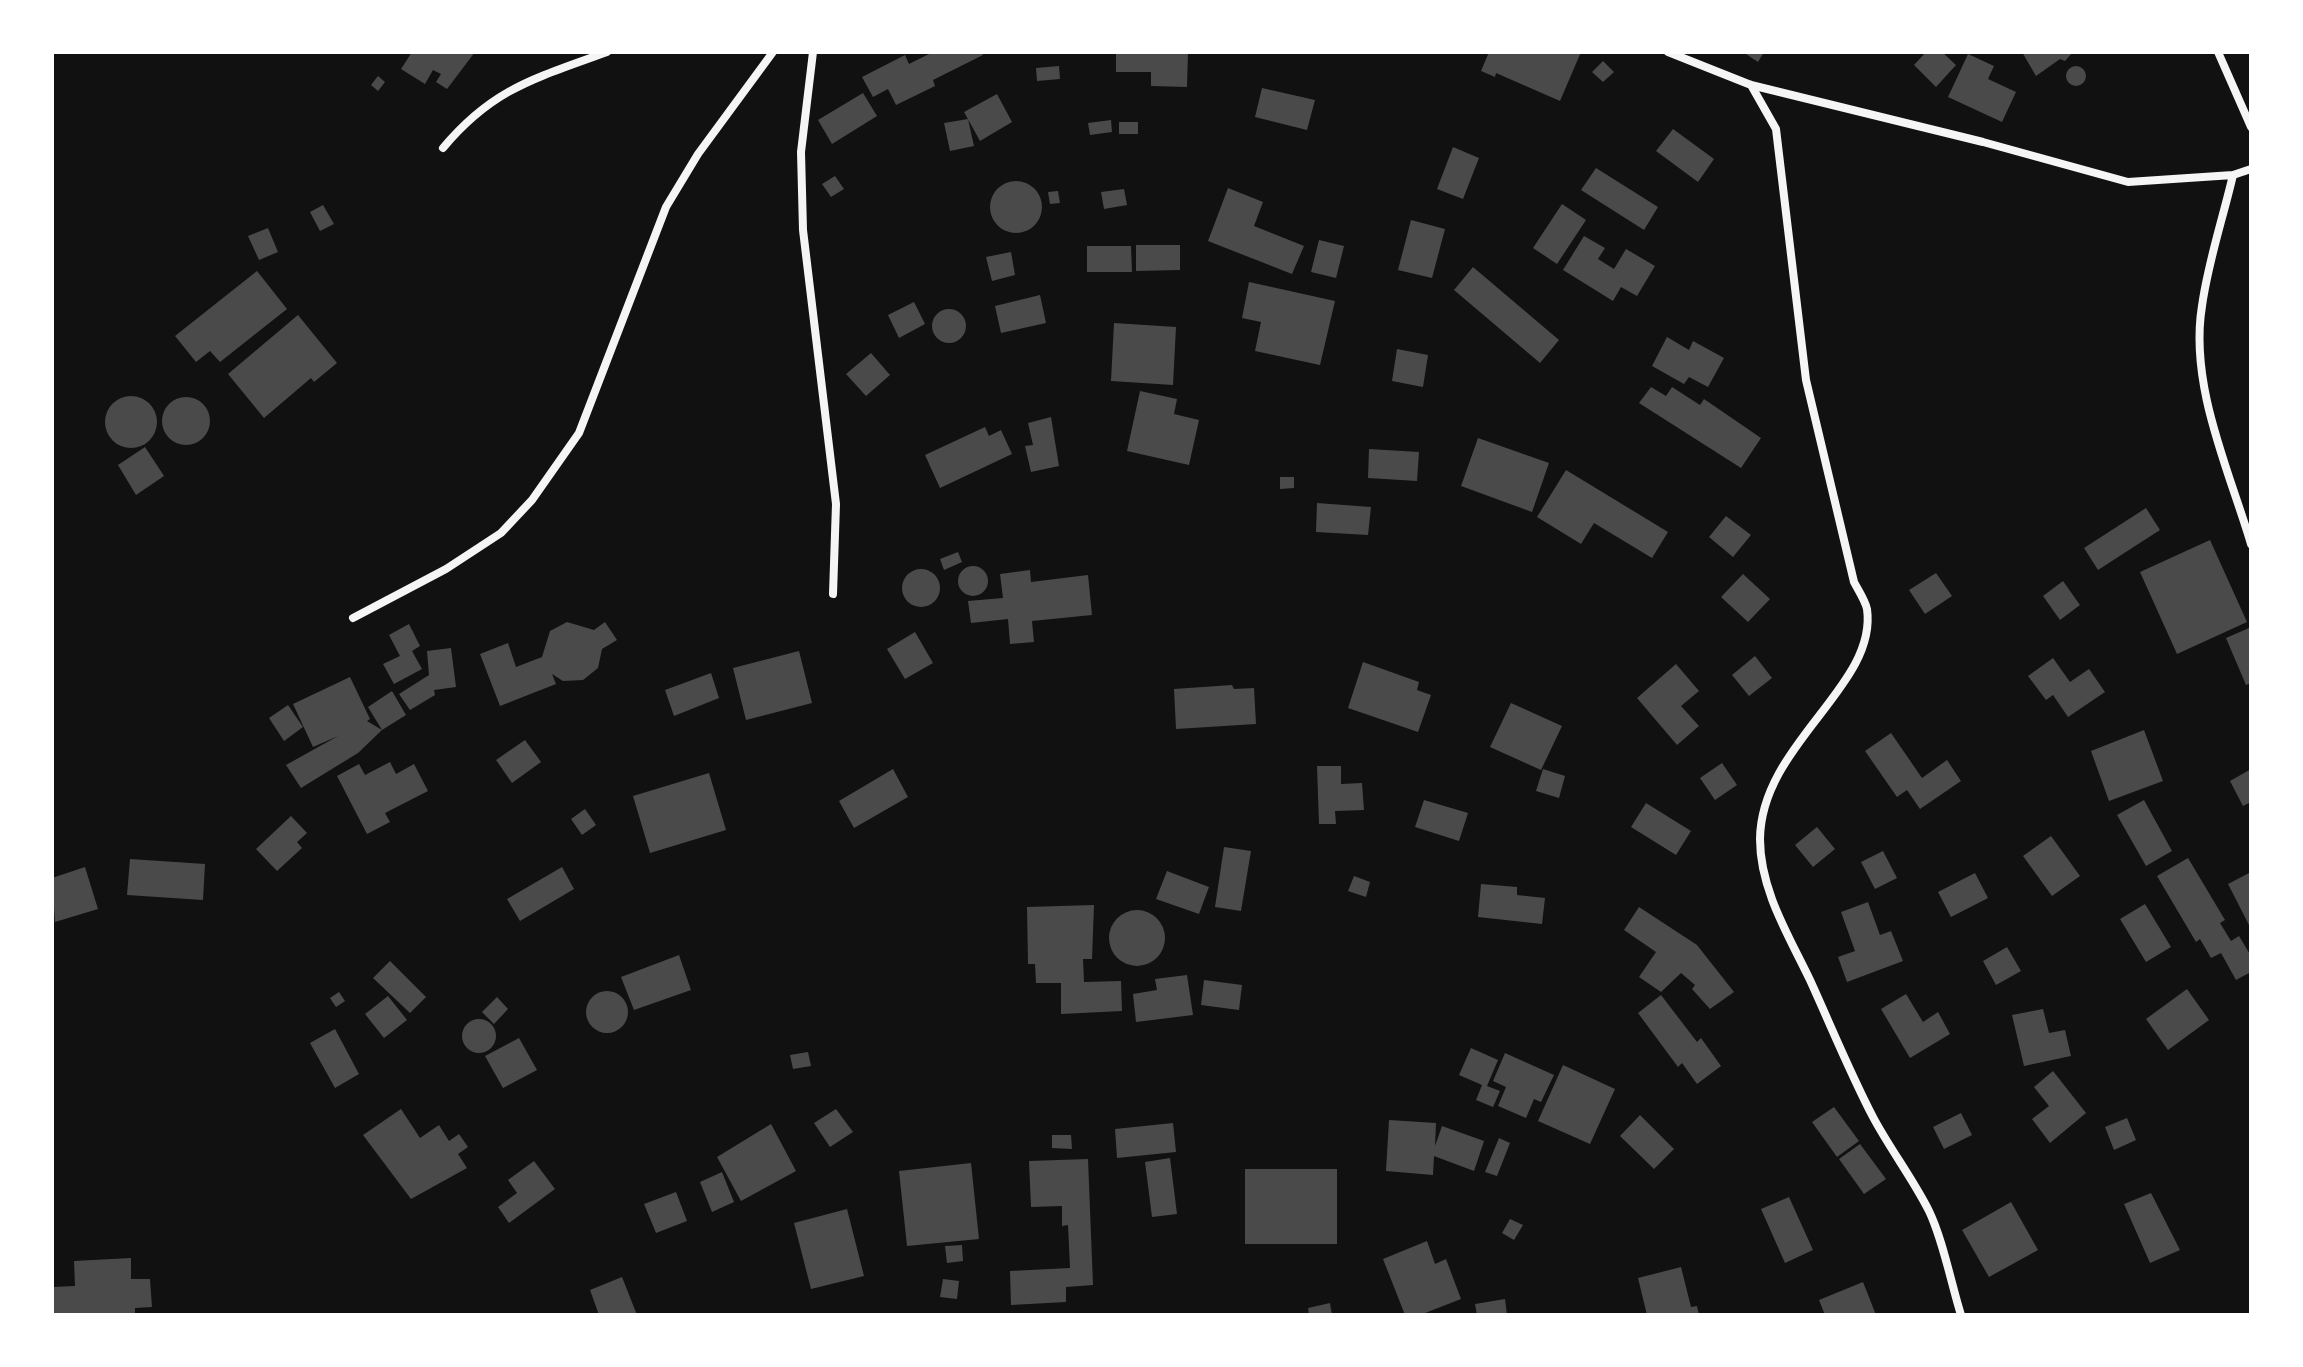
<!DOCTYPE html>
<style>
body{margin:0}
#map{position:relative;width:2303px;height:1367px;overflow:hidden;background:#111;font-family:"Public Sans",sans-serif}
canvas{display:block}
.frame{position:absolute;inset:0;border:54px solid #fff;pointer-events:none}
</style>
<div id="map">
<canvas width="2303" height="1367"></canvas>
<div class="frame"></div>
</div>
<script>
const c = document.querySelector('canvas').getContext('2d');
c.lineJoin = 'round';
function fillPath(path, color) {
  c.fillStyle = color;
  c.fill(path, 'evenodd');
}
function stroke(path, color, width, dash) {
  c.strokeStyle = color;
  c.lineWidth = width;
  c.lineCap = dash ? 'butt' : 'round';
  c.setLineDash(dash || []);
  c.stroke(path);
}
const building = new Path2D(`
 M 412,52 L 475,52 L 447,89 L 436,82 L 441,74 L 433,70 L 425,84 L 401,69 Z
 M 933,52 L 981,52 L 983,55 L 933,80 L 935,86 L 896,105 L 888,89 L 873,97 L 862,77 L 905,55 L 909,64 Z
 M 1116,52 L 1188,52 L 1187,87 L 1151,86 L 1151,72 L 1116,72 Z
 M 1489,52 L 1517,54 L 1581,52 L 1560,101 L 1496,73 L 1495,77 L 1481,71 Z
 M 1743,52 L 1764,52 L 1758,62 Z
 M 1926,52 L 1942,52 L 1956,65 L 1936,87 L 1914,65 Z
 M 2022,52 L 2073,52 L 2065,61 L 2060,59 L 2036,76 Z
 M 1968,54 L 1994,66 L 1988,79 L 2016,92 L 2002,122 L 1948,97 Z
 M 1603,61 L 1614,72 L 1603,82 L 1592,72 Z
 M 1059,66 L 1060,79 L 1037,81 L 1036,68 Z
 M2066 76a10 10 0 1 1 20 0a10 10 0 1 1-20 0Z
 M 378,76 L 385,82 L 378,91 L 371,85 Z
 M 1262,88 L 1315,100 L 1307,130 L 1255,117 Z
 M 863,93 L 877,116 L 832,144 L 818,120 Z
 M 997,94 L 1012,122 L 980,141 L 964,112 Z
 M 968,119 L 974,146 L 950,151 L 944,123 Z
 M 1111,120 L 1112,132 L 1090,135 L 1088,123 Z
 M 1119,122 L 1138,122 L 1138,134 L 1119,134 Z
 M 1673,129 L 1714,159 L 1698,182 L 1656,151 Z
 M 1453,147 L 1479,158 L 1463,199 L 1437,189 Z
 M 1596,168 L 1658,207 L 1644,230 L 1581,190 Z
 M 835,176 L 844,189 L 831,197 L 822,184 Z
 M990 207a26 26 0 1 1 52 0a26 26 0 1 1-52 0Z
 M 1228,188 L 1263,202 L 1254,226 L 1304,246 L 1292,274 L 1208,241 Z
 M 1124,189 L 1127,205 L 1104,209 L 1101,192 Z
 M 1058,191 L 1060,203 L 1050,204 L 1048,192 Z
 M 1562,204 L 1586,220 L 1557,264 L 1533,248 Z
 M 323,205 L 334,224 L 320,231 L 310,212 Z
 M 1411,220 L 1445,229 L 1432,278 L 1398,270 Z
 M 268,228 L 278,252 L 259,260 L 248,236 Z
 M 1584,236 L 1605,248 L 1598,259 L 1614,269 L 1626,249 L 1655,266 L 1637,296 L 1621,287 L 1613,301 L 1563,270 Z
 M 1319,240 L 1344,246 L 1336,278 L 1311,272 Z
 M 1136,245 L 1180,245 L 1180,270 L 1136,271 Z
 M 1087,246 L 1131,246 L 1132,272 L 1087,272 Z
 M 1011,252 L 1015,275 L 992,281 L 986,257 Z
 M 1473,267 L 1559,340 L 1540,363 L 1454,290 Z
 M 257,271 L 287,309 L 220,362 L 210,351 L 196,362 L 175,336 Z
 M 1249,282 L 1335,301 L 1320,365 L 1255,351 L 1261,322 L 1242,318 Z
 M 1040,295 L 1046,323 L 1001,333 L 995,306 Z
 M 914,302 L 925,324 L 899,338 L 888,315 Z
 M932 326a17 17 0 1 1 34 0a17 17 0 1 1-34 0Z
 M 298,315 L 337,363 L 314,382 L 311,378 L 264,418 L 228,374 Z
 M 1114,323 L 1176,327 L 1173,385 L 1111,381 Z
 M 1667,337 L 1689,350 L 1693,341 L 1724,358 L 1708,387 L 1689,377 L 1684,384 L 1652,366 Z
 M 1397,349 L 1428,355 L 1423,387 L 1392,381 Z
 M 871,353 L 890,375 L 866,396 L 846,374 Z
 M 1651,387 L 1666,396 L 1672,387 L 1700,405 L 1704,399 L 1761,438 L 1741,468 L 1639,403 Z
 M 1140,391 L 1177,399 L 1174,414 L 1199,420 L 1189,465 L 1127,451 Z
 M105 422a26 26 0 1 1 52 0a26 26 0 1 1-52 0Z
 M162 421a24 24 0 1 1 48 0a24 24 0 1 1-48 0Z
 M 1051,417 L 1059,466 L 1031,472 L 1025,446 L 1033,445 L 1028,423 Z
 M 985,427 L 989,436 L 1001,430 L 1012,454 L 940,488 L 925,455 Z
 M 1478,438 L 1549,463 L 1532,512 L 1461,486 Z
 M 145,447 L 164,476 L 136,495 L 118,465 Z
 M 1369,449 L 1419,452 L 1417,481 L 1368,478 Z
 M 1566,470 L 1668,532 L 1652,558 L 1594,523 L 1581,544 L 1537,517 Z
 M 1280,477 L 1294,477 L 1294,488 L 1280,489 Z
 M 1317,503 L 1371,507 L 1368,535 L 1316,532 Z
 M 2146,508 L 2160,530 L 2098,570 L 2084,548 Z
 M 1726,516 L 1751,535 L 1733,557 L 1709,537 Z
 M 2210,540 L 2247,622 L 2177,654 L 2140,572 Z
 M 958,552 L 962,562 L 944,570 L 940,559 Z
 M958 581a15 15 0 1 1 30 0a15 15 0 1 1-30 0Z
 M902 588a19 19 0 1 1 38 0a19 19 0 1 1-38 0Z
 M 1030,570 L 1031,582 L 1088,575 L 1092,615 L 1032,621 L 1034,642 L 1010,644 L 1008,619 L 971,623 L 968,601 L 1003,598 L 1000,574 Z
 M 1936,573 L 1952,596 L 1925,614 L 1909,590 Z
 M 1743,574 L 1770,599 L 1748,622 L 1721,597 Z
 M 2063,581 L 2080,605 L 2060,620 L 2043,596 Z
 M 567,622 L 594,630 L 605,622 L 617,640 L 602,649 L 598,668 L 583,680 L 563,681 L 552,674 L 556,684 L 500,706 L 480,654 L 508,643 L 516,667 L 542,657 L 550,631 Z
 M 409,624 L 420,646 L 412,651 L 422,669 L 394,684 L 383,664 L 400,656 L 389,635 Z
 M 2249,628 L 2251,683 L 2246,685 L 2226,638 Z
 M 915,632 L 933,663 L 905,679 L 887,649 Z
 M 451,648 L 456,687 L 434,690 L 435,695 L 410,710 L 399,694 L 429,675 L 427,651 Z
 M 799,651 L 812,703 L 746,720 L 733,668 Z
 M 1755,656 L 1772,678 L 1749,696 L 1732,675 Z
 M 2053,658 L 2070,682 L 2089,669 L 2105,692 L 2068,717 L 2053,695 L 2046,700 L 2028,676 Z
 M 1363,662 L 1419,682 L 1417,690 L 1431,695 L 1418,732 L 1348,708 Z
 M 1676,664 L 1699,691 L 1681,706 L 1699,726 L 1677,745 L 1637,698 Z
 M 711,673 L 719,698 L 674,716 L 665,690 Z
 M 350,677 L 370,719 L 367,721 L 382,730 L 358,753 L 301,788 L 286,765 L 338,736 L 313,747 L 293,704 Z
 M 1232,685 L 1234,689 L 1254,688 L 1256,724 L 1176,729 L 1174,689 Z
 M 392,691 L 406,715 L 382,730 L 368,707 Z
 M 1511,703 L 1562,726 L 1541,770 L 1490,747 Z
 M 288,705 L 303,727 L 284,741 L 269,718 Z
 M 2144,730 L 2163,781 L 2109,801 L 2091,751 Z
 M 1891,733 L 1922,778 L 1947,760 L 1961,781 L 1920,809 L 1907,790 L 1897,797 L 1865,751 Z
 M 525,740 L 541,762 L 512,783 L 496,760 Z
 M 390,762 L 396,774 L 414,764 L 428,791 L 385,813 L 390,822 L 367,834 L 337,776 L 359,764 L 365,775 Z
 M 1722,763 L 1737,785 L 1715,800 L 1700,778 Z
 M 1317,766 L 1341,766 L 1341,784 L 1362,783 L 1364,810 L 1335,811 L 1336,824 L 1319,824 Z
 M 893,769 L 908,797 L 854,828 L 839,801 Z
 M 1543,769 L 1565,776 L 1559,798 L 1536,791 Z
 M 2251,769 L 2251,802 L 2243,806 L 2230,781 Z
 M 709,773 L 726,830 L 650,853 L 633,796 Z
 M 1424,800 L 1468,813 L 1459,841 L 1415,827 Z
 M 2144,800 L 2172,851 L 2146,866 L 2117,815 Z
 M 1646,803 L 1691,831 L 1676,855 L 1631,827 Z
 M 585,809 L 596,825 L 582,835 L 571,819 Z
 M 291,816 L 307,833 L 297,842 L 302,848 L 277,871 L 256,849 Z
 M 1817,827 L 1835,849 L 1813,867 L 1795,845 Z
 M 2051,836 L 2080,876 L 2052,896 L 2023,856 Z
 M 1224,847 L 1251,851 L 1241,911 L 1215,907 Z
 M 1883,851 L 1897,878 L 1875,889 L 1861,862 Z
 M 2188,858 L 2225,920 L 2220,923 L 2231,941 L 2239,936 L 2251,956 L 2251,972 L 2236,980 L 2221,953 L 2211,958 L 2200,939 L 2196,942 L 2157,876 Z
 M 130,859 L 205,864 L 203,900 L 127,895 Z
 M 85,867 L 98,909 L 55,922 L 52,878 Z
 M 562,867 L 574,889 L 520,921 L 507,899 Z
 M 1167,871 L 1209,887 L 1199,914 L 1156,899 Z
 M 2251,872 L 2251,924 L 2249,925 L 2228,884 Z
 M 1975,873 L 1988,898 L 1951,917 L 1938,892 Z
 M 1354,876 L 1370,882 L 1366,897 L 1348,891 Z
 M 1481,884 L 1517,887 L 1517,895 L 1545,898 L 1542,924 L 1478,917 Z
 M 1868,902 L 1880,935 L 1891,931 L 1903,961 L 1847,982 L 1838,957 L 1855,951 L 1841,912 Z
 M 2145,904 L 2171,947 L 2146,962 L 2120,919 Z
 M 1094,905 L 1092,959 L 1083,959 L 1084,982 L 1121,981 L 1122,1011 L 1061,1014 L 1061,983 L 1036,983 L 1035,964 L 1028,964 L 1027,907 Z
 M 1639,907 L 1697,945 L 1734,992 L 1710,1009 L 1692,989 L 1695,985 L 1681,973 L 1661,992 L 1639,977 L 1656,952 L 1624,930 Z
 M1109 938a28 28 0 1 1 56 0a28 28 0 1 1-56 0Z
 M 2007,947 L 2021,971 L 1996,985 L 1983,961 Z
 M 679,955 L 691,990 L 634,1010 L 621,977 Z
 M 390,961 L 426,997 L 410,1013 L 373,978 Z
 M 1187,975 L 1193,1015 L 1136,1022 L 1133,994 L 1157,990 L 1155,979 Z
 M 1204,980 L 1242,985 L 1239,1010 L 1201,1005 Z
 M 2187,989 L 2209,1020 L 2168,1050 L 2146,1019 Z
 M586 1012a21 21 0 1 1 42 0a21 21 0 1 1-42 0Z
 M 339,992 L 345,1001 L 336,1007 L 330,998 Z
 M 1906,994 L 1923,1022 L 1938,1012 L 1950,1034 L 1910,1058 L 1881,1009 Z
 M 1661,995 L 1697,1042 L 1701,1038 L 1721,1066 L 1697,1084 L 1682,1063 L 1678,1067 L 1638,1013 Z
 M 388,996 L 407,1020 L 384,1038 L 365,1014 Z
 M 497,997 L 508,1009 L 494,1024 L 482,1012 Z
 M 2043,1009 L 2049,1033 L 2065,1030 L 2071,1056 L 2024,1066 L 2012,1015 Z
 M462 1036a17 17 0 1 1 34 0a17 17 0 1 1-34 0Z
 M 335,1029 L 359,1074 L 335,1088 L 310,1043 Z
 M 519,1038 L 537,1070 L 503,1088 L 485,1056 Z
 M 1471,1048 L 1498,1060 L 1487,1086 L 1500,1091 L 1493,1107 L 1476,1100 L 1482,1085 L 1459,1075 Z
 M 808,1052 L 811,1066 L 793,1069 L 790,1055 Z
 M 1505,1053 L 1554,1075 L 1541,1102 L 1534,1099 L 1526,1118 L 1498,1106 L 1506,1087 L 1493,1081 Z
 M 1563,1065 L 1615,1089 L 1590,1144 L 1538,1121 Z
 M 2053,1071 L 2086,1113 L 2050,1143 L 2032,1119 L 2049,1106 L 2034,1087 Z
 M 1834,1107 L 1859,1141 L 1837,1157 L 1812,1122 Z
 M 401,1109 L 420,1138 L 439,1125 L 449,1141 L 459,1134 L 468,1147 L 458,1154 L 467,1168 L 411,1199 L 363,1135 Z
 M 836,1109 L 853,1132 L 830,1147 L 814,1123 Z
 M 1961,1113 L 1972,1135 L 1944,1149 L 1933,1127 Z
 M 1640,1115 L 1674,1149 L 1654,1169 L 1620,1136 Z
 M 2127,1118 L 2136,1140 L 2114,1150 L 2105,1127 Z
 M 1389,1120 L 1436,1123 L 1435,1146 L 1442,1126 L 1484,1141 L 1474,1171 L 1434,1156 L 1433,1175 L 1386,1171 Z
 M 1173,1123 L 1176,1152 L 1117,1158 L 1115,1129 Z
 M 771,1124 L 796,1171 L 741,1201 L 717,1157 Z
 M 1052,1135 L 1071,1135 L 1072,1149 L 1052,1148 Z
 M 1499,1138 L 1510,1143 L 1497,1176 L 1485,1172 Z
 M 1860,1144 L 1886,1179 L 1864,1194 L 1839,1159 Z
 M 1170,1158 L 1177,1214 L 1152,1217 L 1145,1162 Z
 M 1088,1159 L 1093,1285 L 1066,1287 L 1066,1302 L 1011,1305 L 1010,1271 L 1070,1268 L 1068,1225 L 1062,1226 L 1062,1206 L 1031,1207 L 1029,1161 Z
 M 534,1161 L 555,1189 L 509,1223 L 498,1207 L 517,1193 L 508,1180 Z
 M 971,1163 L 979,1239 L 907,1246 L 899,1171 Z
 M 1245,1169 L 1337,1169 L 1337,1244 L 1245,1244 Z
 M 722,1172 L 734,1202 L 712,1212 L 700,1182 Z
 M 676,1192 L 687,1221 L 656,1233 L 644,1204 Z
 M 2151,1193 L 2180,1250 L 2150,1263 L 2124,1204 Z
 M 1789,1197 L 1813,1250 L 1785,1263 L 1761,1209 Z
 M 2011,1202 L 2038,1250 L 1989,1277 L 1962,1230 Z
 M 847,1209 L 864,1276 L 811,1289 L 794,1223 Z
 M 1510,1219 L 1523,1225 L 1514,1240 L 1502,1233 Z
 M 1427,1241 L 1435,1264 L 1446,1259 L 1461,1299 L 1420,1315 L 1405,1315 L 1383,1259 Z
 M 962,1245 L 963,1261 L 947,1263 L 945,1246 Z
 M 131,1258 L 131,1279 L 150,1279 L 152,1307 L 135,1308 L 135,1315 L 52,1315 L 52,1287 L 75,1286 L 74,1261 Z
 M 1681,1267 L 1691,1307 L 1697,1306 L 1699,1315 L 1647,1315 L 1638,1278 Z
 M 622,1277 L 637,1315 L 599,1315 L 590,1290 Z
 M 943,1279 L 959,1281 L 957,1299 L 940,1297 Z
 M 1863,1282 L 1876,1315 L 1825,1315 L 1819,1300 Z
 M 1505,1299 L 1507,1315 L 1477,1315 L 1475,1304 Z
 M 1330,1303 L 1332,1315 L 1309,1315 L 1308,1308 Z`);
const minor = new Path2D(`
 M 813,52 L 801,152 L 803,230 L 836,504 L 833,594
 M 1668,52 L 1751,85 L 1983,142 L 2128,182 L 2233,175 L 2251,169
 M 2218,52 L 2251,127
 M 1751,85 L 1776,129 L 1806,380 L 1854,582 C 1858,590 1865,600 1867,609 C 1878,686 1761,744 1760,839 C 1760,890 1789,936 1810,980 C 1831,1026 1850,1073 1873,1117 C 1890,1149 1913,1179 1929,1211 C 1943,1240 1951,1283 1961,1315
 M 443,148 C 493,88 536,78 607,52
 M 2233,175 C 2223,218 2208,262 2202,306 C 2189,385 2229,470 2251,544
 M 353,618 L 446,569 L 501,533 L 532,500 L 579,433 L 666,207 L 698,154 L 773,52`);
fillPath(building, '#4a4a4a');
stroke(minor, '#f5f5f5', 8);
</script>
